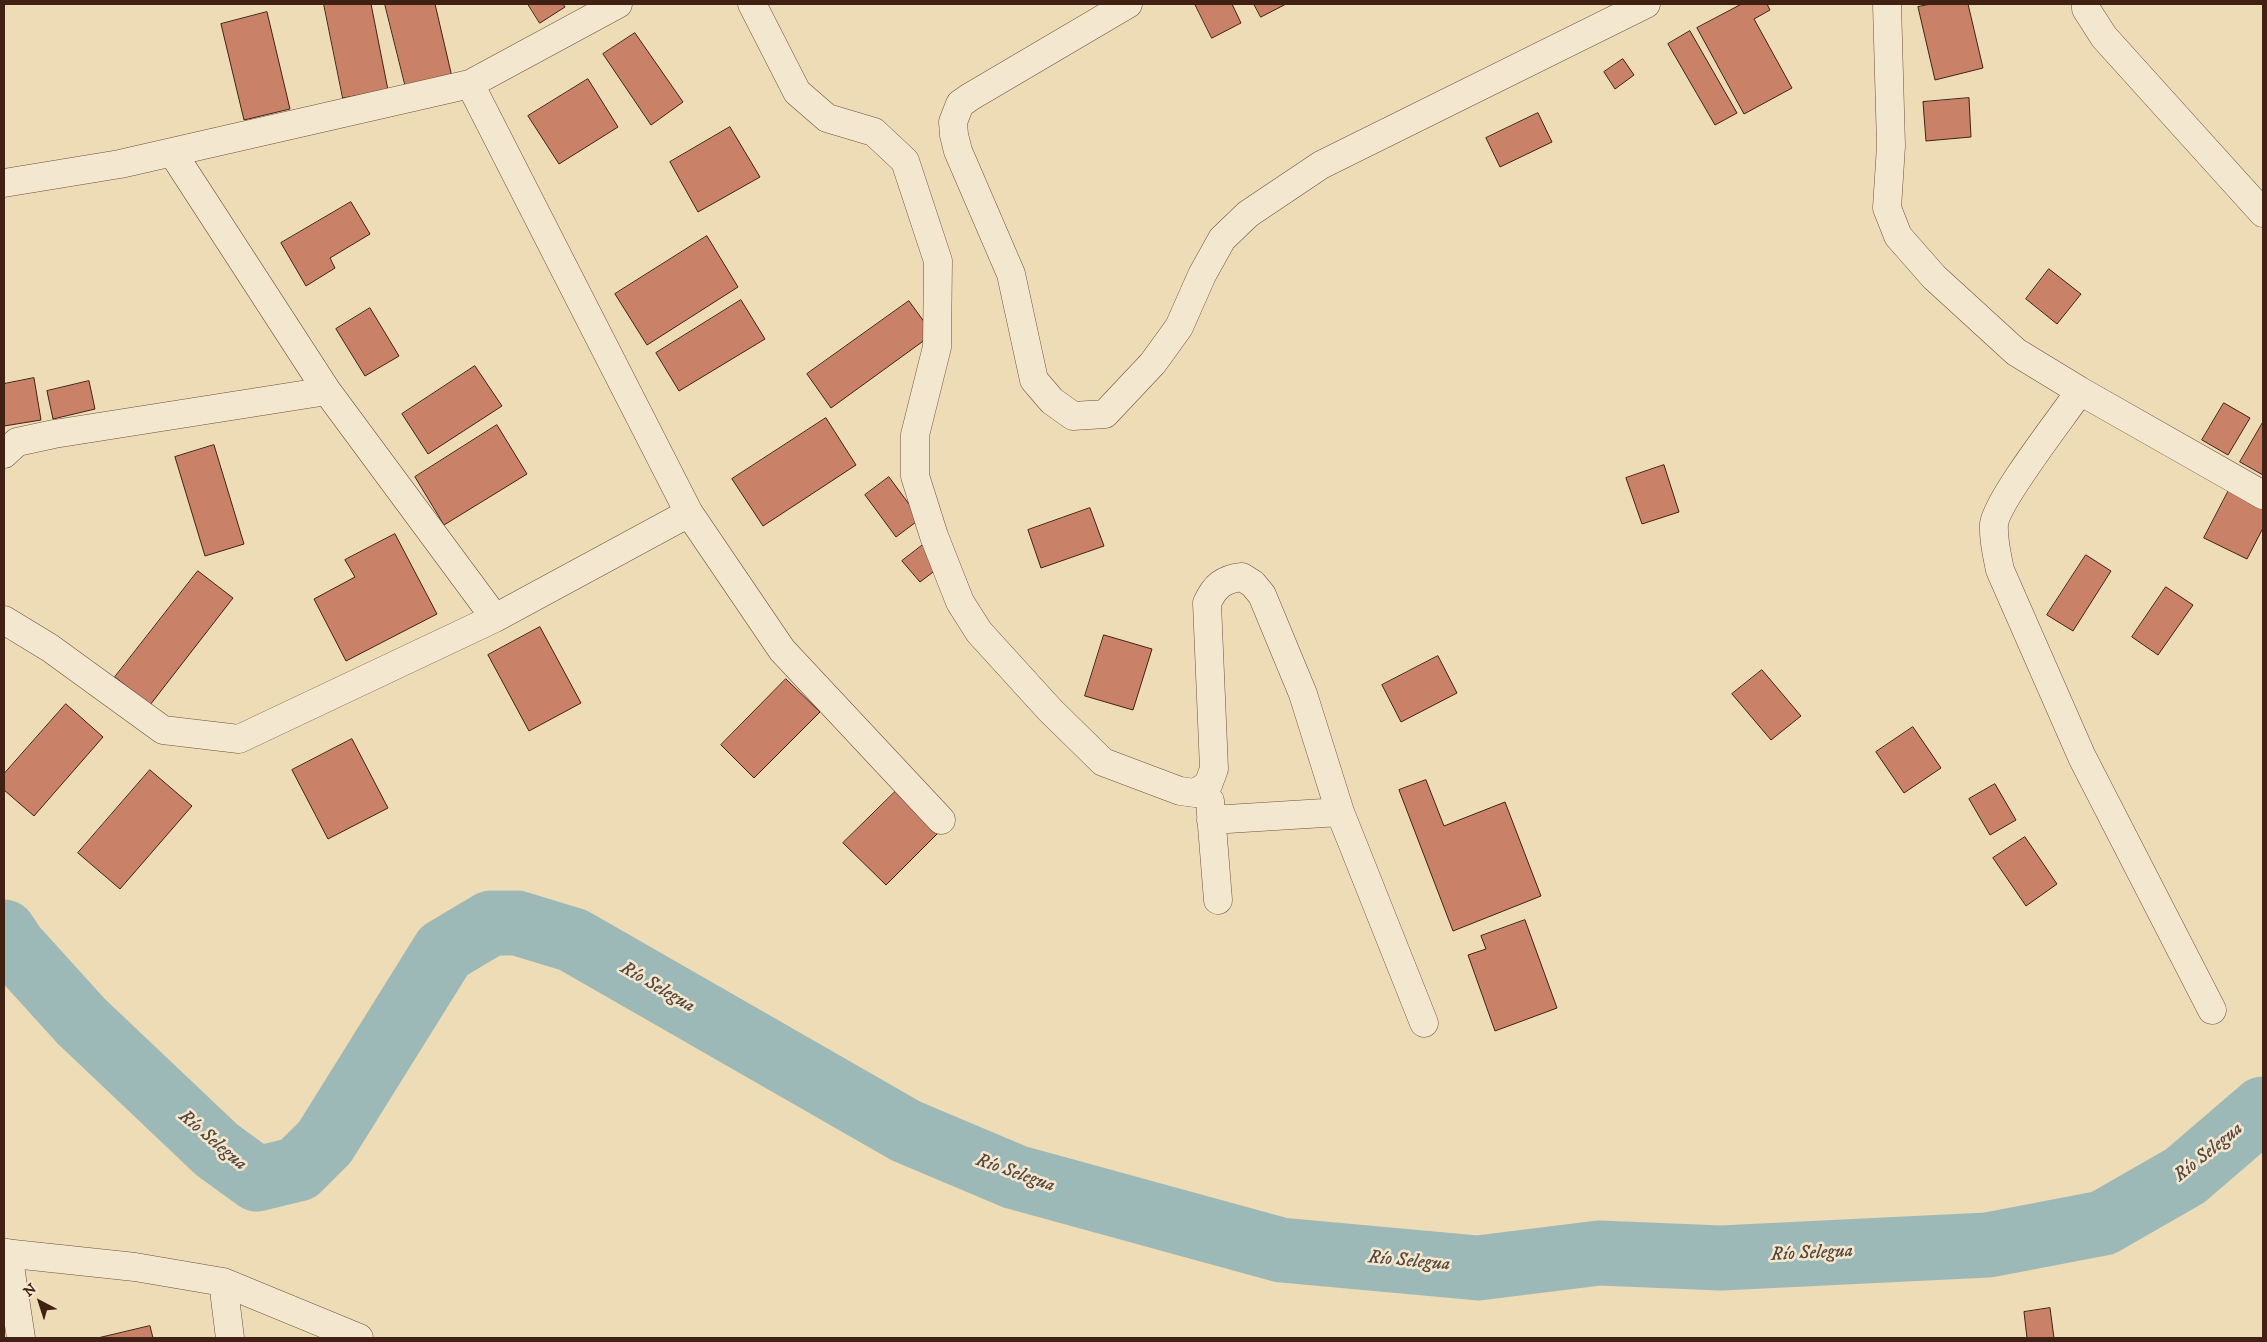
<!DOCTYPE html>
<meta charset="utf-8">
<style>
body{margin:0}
#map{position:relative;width:2267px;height:1342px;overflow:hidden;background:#eddcb5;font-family:"IM FELL DW Pica",serif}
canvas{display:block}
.frame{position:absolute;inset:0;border:5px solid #422115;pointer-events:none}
.north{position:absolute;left:15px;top:1277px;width:50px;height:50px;-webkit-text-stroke:4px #f3e8cf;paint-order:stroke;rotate:320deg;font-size:14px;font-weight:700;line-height:20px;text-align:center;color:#422115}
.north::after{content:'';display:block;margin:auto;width:18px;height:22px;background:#422115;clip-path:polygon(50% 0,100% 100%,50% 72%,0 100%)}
</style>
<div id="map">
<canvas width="2267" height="1342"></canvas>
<div class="frame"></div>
<div class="north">N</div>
</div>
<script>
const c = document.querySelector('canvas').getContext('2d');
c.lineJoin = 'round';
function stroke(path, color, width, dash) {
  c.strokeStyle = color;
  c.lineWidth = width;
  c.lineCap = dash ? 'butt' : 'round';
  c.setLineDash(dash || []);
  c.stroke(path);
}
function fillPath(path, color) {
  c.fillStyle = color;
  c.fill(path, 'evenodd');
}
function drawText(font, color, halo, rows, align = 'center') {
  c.font = font + ' "IM FELL DW Pica",serif';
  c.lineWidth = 5;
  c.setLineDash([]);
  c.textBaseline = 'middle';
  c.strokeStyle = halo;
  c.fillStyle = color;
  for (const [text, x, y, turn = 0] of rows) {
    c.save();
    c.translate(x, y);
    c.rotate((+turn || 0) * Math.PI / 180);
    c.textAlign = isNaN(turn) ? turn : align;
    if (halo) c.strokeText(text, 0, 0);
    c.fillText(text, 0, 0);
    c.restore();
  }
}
const river = new Path2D(`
 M 4,932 L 14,947 L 81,1021 L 217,1150 L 257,1179 L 298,1169 L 325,1142 L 444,951 L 491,923 L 517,923 L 573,940 L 906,1131 L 1015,1177 L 1281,1250 L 1478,1268 L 1599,1253 L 1721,1258 L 1988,1245 L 2103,1223 L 2185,1176 L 2263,1109`);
const building = new Path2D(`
 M 324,4 L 371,4 L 388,90 L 343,98 Z
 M 385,4 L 435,4 L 452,77 L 406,88 Z
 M 528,4 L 563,4 L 565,7 L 540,23 Z
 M 1195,4 L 1232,4 L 1241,23 L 1212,38 Z
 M 1254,4 L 1286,4 L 1261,17 Z
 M 1742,4 L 1767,4 L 1770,10 L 1754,19 L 1792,88 L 1744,114 L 1697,28 Z
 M 1931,4 L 1968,4 L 1983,68 L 1935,80 L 1918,7 Z
 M 267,12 L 290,109 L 244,120 L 221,24 Z
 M 1690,31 L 1737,113 L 1715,125 L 1668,44 Z
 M 635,33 L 683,102 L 651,125 L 603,54 Z
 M 1623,59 L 1634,75 L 1615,89 L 1604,72 Z
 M 588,79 L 618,127 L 559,164 L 528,116 Z
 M 1969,98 L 1971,137 L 1926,141 L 1923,102 Z
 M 1538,113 L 1552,142 L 1500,167 L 1486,138 Z
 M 730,127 L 760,177 L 698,212 L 670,162 Z
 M 351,202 L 370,234 L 330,258 L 335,268 L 306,286 L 281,243 Z
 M 707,236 L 738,287 L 647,345 L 615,294 Z
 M 2049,269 L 2081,294 L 2057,324 L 2026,299 Z
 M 741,300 L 765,339 L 679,391 L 656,353 Z
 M 909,301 L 933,334 L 831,408 L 807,374 Z
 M 370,308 L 399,356 L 365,376 L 336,329 Z
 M 475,366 L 502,406 L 428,454 L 402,414 Z
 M 34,378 L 41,420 L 4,426 L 4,384 Z
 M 89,381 L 95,409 L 53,419 L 47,391 Z
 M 2224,403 L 2250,418 L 2228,455 L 2202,440 Z
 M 826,418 L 856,465 L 763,526 L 732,479 Z
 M 2263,422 L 2263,475 L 2240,462 Z
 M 497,425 L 527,474 L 444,525 L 415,477 Z
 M 214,445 L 244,544 L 205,556 L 175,457 Z
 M 1664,465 L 1679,512 L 1642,524 L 1626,478 Z
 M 889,477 L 920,519 L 896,537 L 865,495 Z
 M 2229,490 L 2263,508 L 2263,528 L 2247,559 L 2204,538 Z
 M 1090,508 L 1104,546 L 1041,568 L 1028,530 Z
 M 395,534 L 437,614 L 346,661 L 314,599 L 355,577 L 345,560 Z
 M 924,544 L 941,566 L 920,582 L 902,561 Z
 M 2086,555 L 2111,571 L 2073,631 L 2047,615 Z
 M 198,571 L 233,598 L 150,705 L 115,677 Z
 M 2166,587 L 2193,605 L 2158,655 L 2132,637 Z
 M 540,627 L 581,703 L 529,731 L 488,655 Z
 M 1104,635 L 1152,649 L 1133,710 L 1085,696 Z
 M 1438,656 L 1457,693 L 1401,722 L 1382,685 Z
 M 1762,670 L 1801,716 L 1771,740 L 1732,694 Z
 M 786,679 L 820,712 L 754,778 L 721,745 Z
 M 66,704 L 103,737 L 34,816 L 4,790 L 4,774 Z
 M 1913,727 L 1941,768 L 1904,793 L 1876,752 Z
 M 352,739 L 388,808 L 328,839 L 292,770 Z
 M 150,770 L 192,806 L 120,889 L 78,853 Z
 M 1426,780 L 1444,826 L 1505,802 L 1541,896 L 1453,931 L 1399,790 Z
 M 1995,784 L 2016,820 L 1990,835 L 1969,799 Z
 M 896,791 L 938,833 L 886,885 L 843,843 Z
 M 2025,837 L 2057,884 L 2026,906 L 1993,858 Z
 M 1525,920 L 1557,1008 L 1495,1031 L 1468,955 L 1486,949 L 1481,936 Z
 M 2050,1308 L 2054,1338 L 2027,1338 L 2024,1312 Z
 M 150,1326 L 153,1338 L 98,1338 Z`);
const minor = new Path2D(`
 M 752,4 L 797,92 L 827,118 L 874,132 L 905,161 L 938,261 L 937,347 L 915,435 L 915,476 L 934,536 L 960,602 L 979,632 L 1050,710 L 1103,762 L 1180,791 L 1195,793 L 1208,785 L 1214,769 L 1207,603 C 1215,586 1223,579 1242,577 L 1253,584 L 1262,595 L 1303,694 L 1340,812 L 1424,1023
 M 1128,4 L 970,97 L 960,104 L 953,122 L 954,135 L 958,151 L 1011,274 L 1034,380 L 1052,401 L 1073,416 L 1105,414 L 1153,363 L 1179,327 L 1202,275 L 1222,239 L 1248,214 L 1321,165 L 1646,4
 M 1887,4 L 1891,146 L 1887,208 L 1898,236 L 1934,277 L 2016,352 L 2080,391 L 2263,495
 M 2086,4 L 2086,9 L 2104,37 L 2263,213
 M 470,84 L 689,513 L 782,650 L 941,820
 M 172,152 L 327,391 L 495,618
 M 4,183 L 120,164 L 470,84 L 618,4
 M 2080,391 C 2063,416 1997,500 1994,524 C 1993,540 1997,555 2000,570 L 2082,757 L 2212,1010
 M 4,454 L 17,442 L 54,434 L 327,391
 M 4,620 L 50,648 L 163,730 L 239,739 L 495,618 L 689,513
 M 1210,801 L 1218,900
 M 1211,820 L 1340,812
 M 4,1253 L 135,1267 L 223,1282 L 359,1338
 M 8,1253 L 21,1338
 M 223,1282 L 230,1338`);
const waterNames = [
 ["Río Selegua",657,988,30],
 ["Río Selegua",212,1141,40],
 ["Río Selegua",2209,1153,-39],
 ["Río Selegua",1015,1174,19],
 ["Río Selegua",1812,1254,-3],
 ["Río Selegua",1409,1262,5]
];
stroke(river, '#9db9b7', 65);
fillPath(building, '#c98168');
stroke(building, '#422115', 1);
stroke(minor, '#6d503d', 29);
stroke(minor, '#f3e8cf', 28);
drawText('italic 19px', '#59473e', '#f3e8cf', waterNames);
</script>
